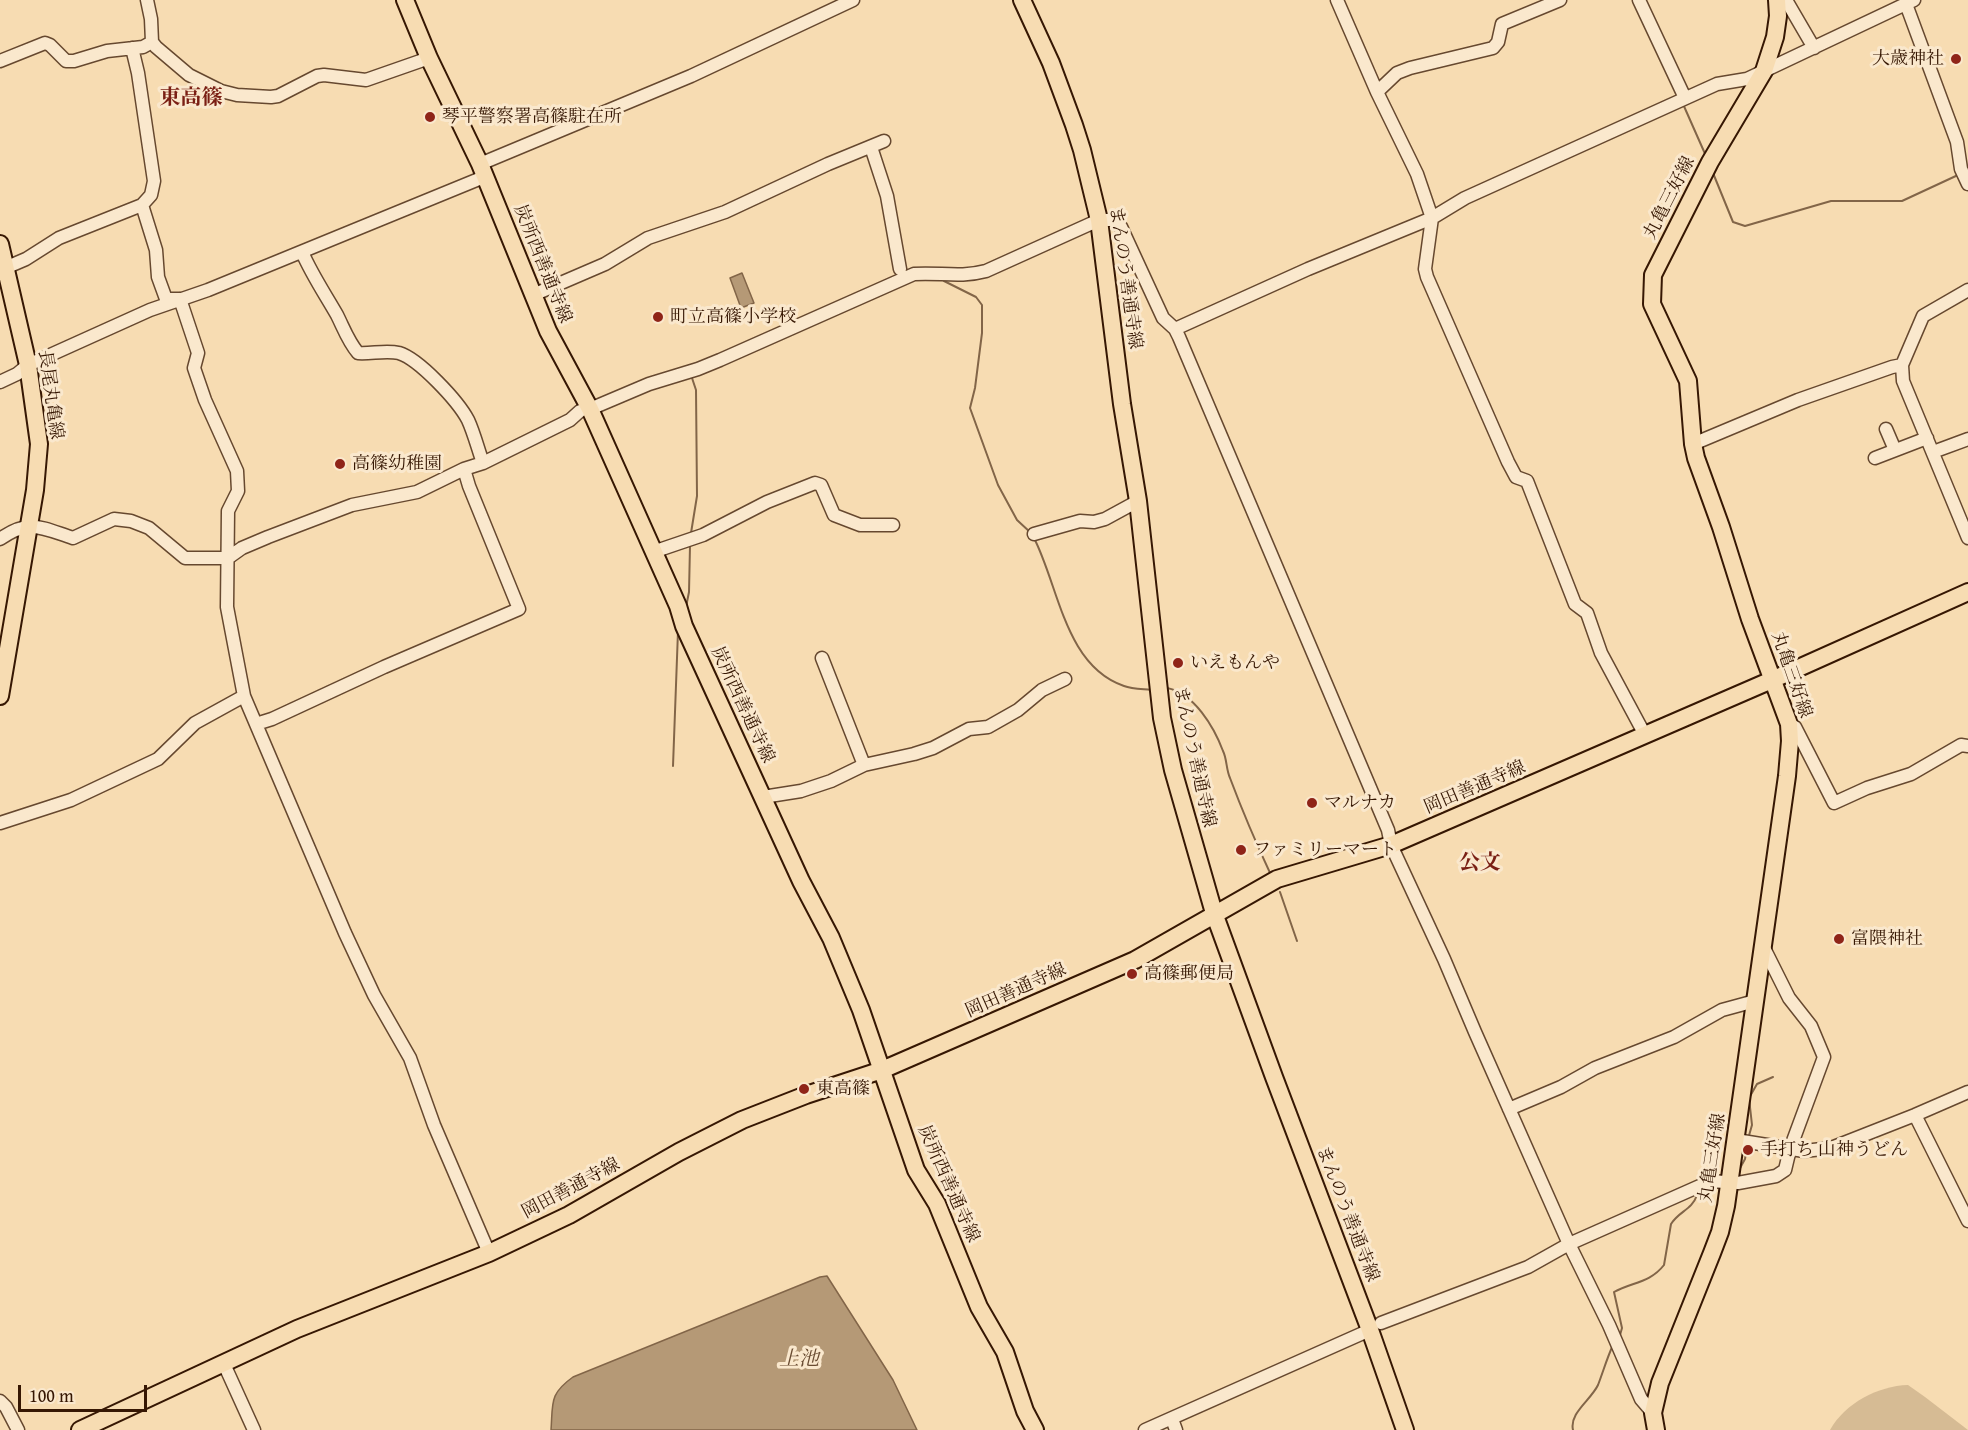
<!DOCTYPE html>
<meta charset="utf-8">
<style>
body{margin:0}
#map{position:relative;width:1968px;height:1430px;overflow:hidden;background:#f7dcb2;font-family:"Gentium Book Plus",serif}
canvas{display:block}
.scale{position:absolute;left:18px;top:1385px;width:129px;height:27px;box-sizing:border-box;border:3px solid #361703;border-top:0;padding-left:8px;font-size:18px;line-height:21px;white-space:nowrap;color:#361703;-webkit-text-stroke:4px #fae8cd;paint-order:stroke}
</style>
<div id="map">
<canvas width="1968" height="1430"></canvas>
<div class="scale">100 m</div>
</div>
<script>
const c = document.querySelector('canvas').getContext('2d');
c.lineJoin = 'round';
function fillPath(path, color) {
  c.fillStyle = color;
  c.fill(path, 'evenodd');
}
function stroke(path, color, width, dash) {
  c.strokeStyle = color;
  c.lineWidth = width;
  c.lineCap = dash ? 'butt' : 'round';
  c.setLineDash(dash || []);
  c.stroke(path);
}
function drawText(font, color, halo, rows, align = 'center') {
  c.font = font + ' "Gentium Book Plus","Noto Serif JP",serif';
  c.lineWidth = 6;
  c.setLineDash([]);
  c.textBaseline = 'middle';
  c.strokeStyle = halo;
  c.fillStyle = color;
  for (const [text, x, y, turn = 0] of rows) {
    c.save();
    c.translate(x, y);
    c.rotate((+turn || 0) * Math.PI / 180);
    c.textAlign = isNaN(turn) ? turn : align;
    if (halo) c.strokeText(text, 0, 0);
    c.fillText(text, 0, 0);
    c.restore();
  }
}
const green = new Path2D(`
 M 1908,1385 L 1925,1397 L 1968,1430 L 1830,1430 C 1845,1403 1878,1386 1908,1385 Z`);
const water = new Path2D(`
 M 742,273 L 754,303 L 741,308 L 730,278 Z
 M 827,1276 L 893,1380 L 917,1430 L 551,1430 C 553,1403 549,1394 573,1377 L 820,1277 Z`);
const stream = new Path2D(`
 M 1683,104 L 1706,156
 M 1713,173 L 1733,222 L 1745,226 L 1831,201 L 1902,201 L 1958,175
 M 944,281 L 976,297 L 982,305 L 982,333 L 975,388 L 970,408 L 998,485 L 1017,520 L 1031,533
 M 691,375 L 696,390 L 697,496 L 691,533
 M 1034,538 C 1059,587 1065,666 1124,686 C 1132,689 1142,689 1151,690
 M 686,607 L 689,592 L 690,546
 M 1167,688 C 1194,693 1214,727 1223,751 C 1227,759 1226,769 1230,778 C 1242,810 1256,843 1271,875
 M 673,766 L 678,631
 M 1280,892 L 1297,941
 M 1748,1139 L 1752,1125 L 1749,1098 L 1757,1084 L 1773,1077
 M 1739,1170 L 1745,1159 L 1747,1147
 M 1620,1335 L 1622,1328 L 1614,1292 C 1632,1282 1650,1283 1664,1265 L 1671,1224 C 1679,1211 1692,1210 1697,1195
 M 1573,1430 C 1569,1413 1591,1400 1598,1385 C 1603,1372 1607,1358 1613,1345`);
const minor = new Path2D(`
 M 147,0 L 151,19 L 152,42 L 156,47 L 189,75 L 221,91 L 237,95 L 271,97 L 278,96 L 317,76 L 324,75 L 366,80 L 429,58
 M 1337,0 L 1377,92 L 1417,174 L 1432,218 L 1425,269 L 1427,277 L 1508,462 L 1516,477 L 1527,481 L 1575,604 L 1587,613 L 1601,653 L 1645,735
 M 1639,0 L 1685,98
 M 1786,0 L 1814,48
 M 1906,4 L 1957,142 L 1961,169 L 1968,184
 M 132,48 L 138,73 L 154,181 L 151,195 L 142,205 L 156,250 L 158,277 L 166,299 L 179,299
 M 0,61 L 45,43 L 50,45 L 66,61 L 74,61 L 107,51 L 143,47 L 152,42
 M 1377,92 L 1397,73 L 1410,68 L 1493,48 L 1498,42 L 1502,24 L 1560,0
 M 871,147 L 887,196 L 900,269
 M 480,164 L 691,76 L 853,0
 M 302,252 C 312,275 325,294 337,315 C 344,329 348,341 358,353 C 371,354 386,350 399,353 C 419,359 458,401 468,420 C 474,433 478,449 483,463
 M 5,268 L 26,259 L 59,238 L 142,205
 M 1968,290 L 1923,316 L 1902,365 L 1903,381 L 1968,538
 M 533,295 L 605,264 L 648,238 L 725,212 L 828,164 L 884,141
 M 180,299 L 198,353 L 194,368 L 205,400 L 237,471 L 238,491 L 228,511 L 227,607 L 244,696 L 345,933 L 374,995 L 410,1058 L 434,1125 L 489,1253
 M 1175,329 L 1308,269 L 1432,218 L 1465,198 L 1717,84 L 1747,79 L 1764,71 L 1914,0
 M 0,382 L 17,374 L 28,365 L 150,310 L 208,290 L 479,179
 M 590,409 L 649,384 L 698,369 L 720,360 L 914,274 C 939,272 960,278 986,271 L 1099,220 L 1112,220 L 1121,227 L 1163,318 L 1175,329 L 1179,337 L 1388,830 L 1391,845 L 1444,959 L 1475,1032 L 1569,1244 L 1609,1325 L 1641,1399 L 1653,1413
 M 1886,429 L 1895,450
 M 1693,444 L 1798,400 L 1892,367 L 1902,365
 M 1933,452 L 1968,439
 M 1875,458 L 1927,438
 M 1034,534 L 1080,521 L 1094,522 L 1105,519 L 1138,501
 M 0,539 C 29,518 42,528 73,538 L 114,519 L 131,521 L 149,528 L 185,558 L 228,558 L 242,548 L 268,537 L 352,505 L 417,492 L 464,469 L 483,463 L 570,420 L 580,411
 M 653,552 L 703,535 L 767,502 L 815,483 L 821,485 L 834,515 L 860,525 L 893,525
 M 822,658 L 864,765
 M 256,724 L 272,719 L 384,667 L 519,609 L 469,486 L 464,469
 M 1789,724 L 1795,727 L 1834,803 L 1867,788 L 1911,774 L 1961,745 L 1968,746
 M 763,797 L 801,791 L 831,781 L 864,765 L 914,754 L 933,748 L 969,729 L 988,727 L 1018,710 L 1042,690 L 1065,679
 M 0,823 L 71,800 L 158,759 L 195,723 L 244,696
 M 1509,1109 L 1561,1087 L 1595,1068 L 1674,1037 L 1722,1010 L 1755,1001
 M 1915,1115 L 1968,1221
 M 1736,1140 L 1804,1151 L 1831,1148 L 1915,1115 L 1968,1092
 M 1381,1323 L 1528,1267 L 1569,1244 L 1711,1181 L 1738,1183 L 1776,1176 L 1785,1170 L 1790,1149 L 1824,1057 L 1811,1026 L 1789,998 L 1763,946
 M 224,1364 L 254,1430
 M 0,1401 L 6,1407 L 18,1430
 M 1172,1419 L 1176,1430
 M 1145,1430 L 1370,1330`);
const major = new Path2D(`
 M 405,0 L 429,58 L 480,164 L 548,331 L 590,409 L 678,606 L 684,626 L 801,881 L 831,938 L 861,1010 L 916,1170 L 937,1204 L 979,1307 L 1005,1352 L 1025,1411 L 1035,1430
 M 1022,0 L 1051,63 L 1074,125 L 1082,150 L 1099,220 L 1122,404 L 1138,501 L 1162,718 L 1173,770 L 1214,913 L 1274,1077 L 1370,1330 L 1405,1430
 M 0,244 L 28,365 L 39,444 L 35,490 L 0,696
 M 80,1430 L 297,1329 L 489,1253 L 569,1215 L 679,1152 L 742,1120 L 806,1095 L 882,1070 L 1135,960 L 1277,879 L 1391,845 L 1774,679 L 1968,592
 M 1656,1430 L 1653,1413 L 1660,1383 L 1712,1253 L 1720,1232 L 1726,1206 L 1787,776 L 1790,741 L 1789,724 L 1750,619 L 1721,527 L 1696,458 L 1693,444 L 1688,381 L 1652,304 L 1653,275 L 1710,162 L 1764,71 L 1775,37 L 1778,16 L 1777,0`);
const markers = [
 [1956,59,6,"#8f2418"],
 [430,117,6,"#8f2418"],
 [658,317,6,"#8f2418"],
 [340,464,6,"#8f2418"],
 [1178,663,6,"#8f2418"],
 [1312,803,6,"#8f2418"],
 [1241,850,6,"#8f2418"],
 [1839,939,6,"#8f2418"],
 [1132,974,6,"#8f2418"],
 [804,1089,6,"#8f2418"],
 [1748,1150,6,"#8f2418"]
];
const poiNames = [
 ["大歳神社",1944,59,"right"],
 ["琴平警察署高篠駐在所",442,117],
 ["町立高篠小学校",670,317],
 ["高篠幼稚園",352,464],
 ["いえもんや",1190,663],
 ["マルナカ",1324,803],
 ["ファミリーマート",1253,850],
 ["富隈神社",1851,939],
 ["高篠郵便局",1144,974],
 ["東高篠",816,1089],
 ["手打ち 山神うどん",1760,1150]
];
const streetNames = [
 ["丸亀三好線",1670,198,-63],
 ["炭所西善通寺線",542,264,68],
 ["まんのう善通寺線",1125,278,82],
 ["長尾丸亀線",50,395,82],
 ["丸亀三好線",1791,675,71],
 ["炭所西善通寺線",742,705,65],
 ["まんのう善通寺線",1194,757,78],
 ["岡田善通寺線",1475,788,-23],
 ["岡田善通寺線",1016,991,-24],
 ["丸亀三好線",1713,1158,-81],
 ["炭所西善通寺線",948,1184,66],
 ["岡田善通寺線",571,1189,-28],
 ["まんのう善通寺線",1347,1214,69]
];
const waterNames = [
 ["上池",799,1360]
];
const quarterNames = [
 ["東高篠",191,99],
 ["公文",1480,864]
];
fillPath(green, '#d6bb94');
fillPath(water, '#b59976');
stroke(water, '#826548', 1.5);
stroke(stream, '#826548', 2);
stroke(minor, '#66482f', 15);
stroke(major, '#361703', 20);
stroke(minor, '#fae8cd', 12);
stroke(major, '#f7dcb2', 16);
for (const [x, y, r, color] of markers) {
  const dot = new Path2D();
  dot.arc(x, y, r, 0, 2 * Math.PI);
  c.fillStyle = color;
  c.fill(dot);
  stroke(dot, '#fae8cd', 2);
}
drawText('18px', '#361703', '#fae8cd', poiNames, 'left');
drawText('18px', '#361703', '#fae8cd', streetNames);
drawText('italic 20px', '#694b31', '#fae8cd', waterNames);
drawText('bold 21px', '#7a1f14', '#fae8cd', quarterNames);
</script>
